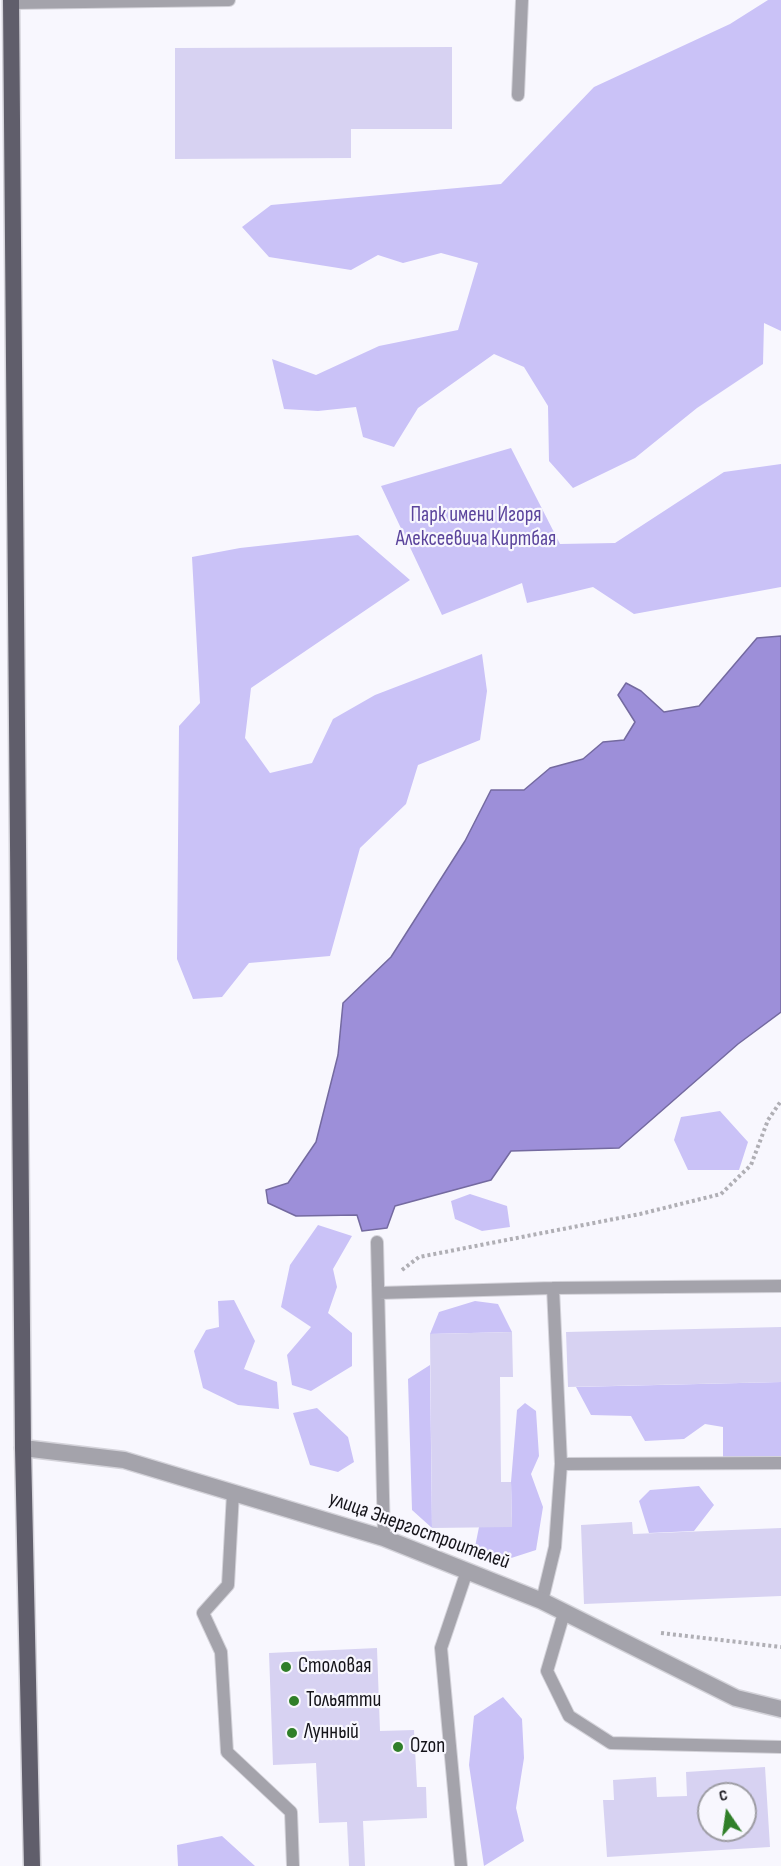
<!DOCTYPE html>
<meta charset="utf-8">
<style>
body{margin:0}
#map{position:relative;width:781px;height:1866px;overflow:hidden;background:#f8f7fe;font-family:"Sofia Sans Condensed",sans-serif}
canvas{display:block}
.north{position:absolute;left:697px;top:1782px;width:60px;height:60px;box-sizing:border-box;background:#f8f7fe;border:2px solid #9d9ca3;border-radius:50%;rotate:347deg;font-size:16px;font-weight:700;line-height:24px;text-align:center;color:#15141a}
.north::after{content:'';display:block;margin:auto;width:21px;height:27px;background:#307f29;clip-path:polygon(50% 0,100% 100%,50% 72%,0 100%)}
</style>
<div id="map">
<canvas width="781" height="1866"></canvas>
<div class="north">С</div>
</div>
<script>
const c = document.querySelector('canvas').getContext('2d');
c.lineJoin = 'round';
function fillPath(path, color) {
  c.fillStyle = color;
  c.fill(path, 'evenodd');
}
function stroke(path, color, width, dash) {
  c.strokeStyle = color;
  c.lineWidth = width;
  c.lineCap = dash ? 'butt' : 'round';
  c.setLineDash(dash || []);
  c.stroke(path);
}
function drawText(font, color, halo, rows, align = 'center') {
  c.font = font + ' "Sofia Sans Condensed",sans-serif';
  c.lineWidth = 4.5;
  c.setLineDash([]);
  c.textBaseline = 'middle';
  c.strokeStyle = halo;
  c.fillStyle = color;
  for (const [text, x, y, turn = 0] of rows) {
    c.save();
    c.translate(x, y);
    c.rotate((+turn || 0) * Math.PI / 180);
    c.textAlign = isNaN(turn) ? turn : align;
    if (halo) c.strokeText(text, 0, 0);
    c.fillText(text, 0, 0);
    c.restore();
  }
}
const green = new Path2D(`
 M 768,0 L 781,0 L 781,331 L 764,323 L 763,364 L 697,408 L 635,458 L 573,488 L 549,461 L 548,406 L 524,367 L 494,354 L 418,408 L 394,447 L 363,437 L 356,407 L 318,411 L 284,409 L 272,359 L 316,375 L 379,346 L 458,330 L 478,263 L 441,253 L 403,263 L 378,255 L 351,270 L 269,257 L 242,227 L 271,205 L 501,184 L 594,87 L 730,24 Z
 M 511,448 L 560,544 L 615,543 L 724,472 L 781,464 L 781,587 L 634,614 L 593,587 L 527,603 L 522,583 L 442,615 L 381,486 Z
 M 358,535 L 410,580 L 251,688 L 245,738 L 270,773 L 312,763 L 333,719 L 375,695 L 482,654 L 487,691 L 480,740 L 418,765 L 406,804 L 360,848 L 330,956 L 249,963 L 222,997 L 193,999 L 177,959 L 179,726 L 200,703 L 192,557 L 240,548 Z
 M 720,1111 L 748,1142 L 739,1170 L 688,1170 L 674,1140 L 681,1117 Z
 M 470,1194 L 507,1206 L 510,1227 L 482,1231 L 455,1219 L 451,1201 Z
 M 318,1225 L 352,1236 L 333,1269 L 337,1287 L 328,1313 L 352,1333 L 352,1366 L 311,1391 L 292,1385 L 287,1355 L 311,1327 L 281,1307 L 290,1265 Z
 M 234,1300 L 255,1341 L 244,1369 L 277,1382 L 279,1409 L 238,1405 L 203,1388 L 194,1351 L 206,1330 L 219,1327 L 218,1301 Z
 M 475,1301 L 498,1304 L 512,1332 L 430,1334 L 439,1312 Z
 M 430,1365 L 432,1528 L 412,1510 L 408,1379 Z
 M 781,1382 L 781,1457 L 723,1458 L 723,1427 L 705,1424 L 684,1439 L 645,1441 L 631,1416 L 591,1415 L 576,1387 Z
 M 525,1403 L 536,1411 L 539,1456 L 531,1474 L 543,1507 L 536,1550 L 502,1561 L 474,1552 L 479,1527 L 512,1527 L 511,1482 L 517,1410 Z
 M 317,1408 L 348,1437 L 354,1462 L 338,1472 L 310,1465 L 293,1413 Z
 M 699,1486 L 714,1505 L 694,1531 L 649,1533 L 639,1501 L 650,1490 Z
 M 503,1697 L 522,1719 L 524,1758 L 516,1808 L 524,1841 L 484,1866 L 469,1765 L 474,1716 Z
 M 222,1836 L 255,1866 L 178,1866 L 177,1845 Z`);
const water = new Path2D(`
 M 781,636 L 781,1012 L 738,1044 L 619,1148 L 511,1151 L 491,1180 L 395,1206 L 387,1228 L 362,1231 L 357,1215 L 296,1216 L 268,1203 L 266,1190 L 288,1183 L 316,1142 L 338,1055 L 343,1003 L 391,957 L 465,841 L 491,790 L 524,790 L 550,768 L 583,759 L 603,742 L 624,740 L 635,722 L 618,695 L 626,683 L 641,691 L 664,712 L 699,706 L 757,638 Z`);
const building = new Path2D(`
 M 452,47 L 452,129 L 351,129 L 351,158 L 175,159 L 175,48 Z
 M 781,1327 L 781,1382 L 568,1387 L 566,1332 Z
 M 512,1332 L 513,1377 L 500,1377 L 501,1482 L 511,1482 L 512,1527 L 432,1528 L 430,1334 Z
 M 632,1522 L 633,1534 L 781,1528 L 781,1596 L 584,1604 L 581,1525 Z
 M 377,1648 L 380,1731 L 414,1730 L 417,1787 L 426,1787 L 427,1818 L 363,1821 L 365,1866 L 349,1866 L 347,1822 L 319,1823 L 316,1763 L 273,1765 L 269,1653 Z
 M 765,1767 L 770,1847 L 607,1857 L 603,1800 L 614,1800 L 613,1780 L 656,1777 L 657,1797 L 687,1796 L 686,1772 ZM 709,1794 L 745,1794 L 745,1830 L 709,1830 Z`);
const path = new Path2D(`
 M 402,1270 L 419,1257 L 640,1214 L 721,1194 L 751,1165 L 768,1120 L 781,1101
 M 661,1633 L 781,1647`);
const service = new Path2D(`
 M 11,3 L 229,0
 M 518,95 L 522,0
 M 377,1242 L 384,1538
 M 379,1293 L 553,1288 L 781,1286
 M 561,1464 L 781,1463
 M 233,1493 L 228,1585 L 203,1613 L 221,1652 L 227,1752 L 291,1812 L 293,1866
 M 542,1601 L 555,1547 L 561,1464 L 553,1288
 M 564,1613 L 547,1671 L 569,1716 L 611,1743 L 781,1747
 M 461,1866 L 441,1648 L 467,1571`);
const minor = new Path2D(`
 M 23,1448 L 124,1460 L 384,1538 L 542,1601 L 736,1698 L 781,1709`);
const primary = new Path2D(`
 M 11,0 L 23,1448 L 32,1866`);
const markers = [
 [286,1667,6,"#307f29"],
 [294,1701,6,"#307f29"],
 [292,1733,6,"#307f29"],
 [398,1747,6,"#307f29"]
];
const parkNames = [
 ["Парк имени Игоря",476,516],
 ["Алексеевича Киртбая",476,540]
];
const streetNames = [
 ["улица Энергостроителей",419,1531,20]
];
const poiNames = [
 ["Столовая",298,1667],
 ["Тольятти",306,1701],
 ["Лунный",304,1733],
 ["Ozon",410,1747]
];
fillPath(green, '#cac2f7');
fillPath(water, '#9d8fd9');
stroke(water, '#746aa0', 1.5);
fillPath(building, '#d7d2f2');
stroke(service, '#d4d3da', 14);
stroke(minor, '#d4d3da', 19);
stroke(primary, '#d4d3da', 19);
stroke(path, '#b0afb5', 4, [3, 3]);
stroke(service, '#a4a3ab', 12);
stroke(minor, '#a4a3ab', 16);
stroke(primary, '#605e6b', 16);
for (const [x, y, r, color] of markers) {
  const dot = new Path2D();
  dot.arc(x, y, r, 0, 2 * Math.PI);
  c.fillStyle = color;
  c.fill(dot);
  stroke(dot, '#f8f7fe', 2);
}
drawText('21px', '#5b449c', '#f8f7fe', parkNames);
drawText('21px', '#15141a', '#f8f7fe', streetNames);
drawText('21px', '#15141a', '#f8f7fe', poiNames, 'left');
</script>
